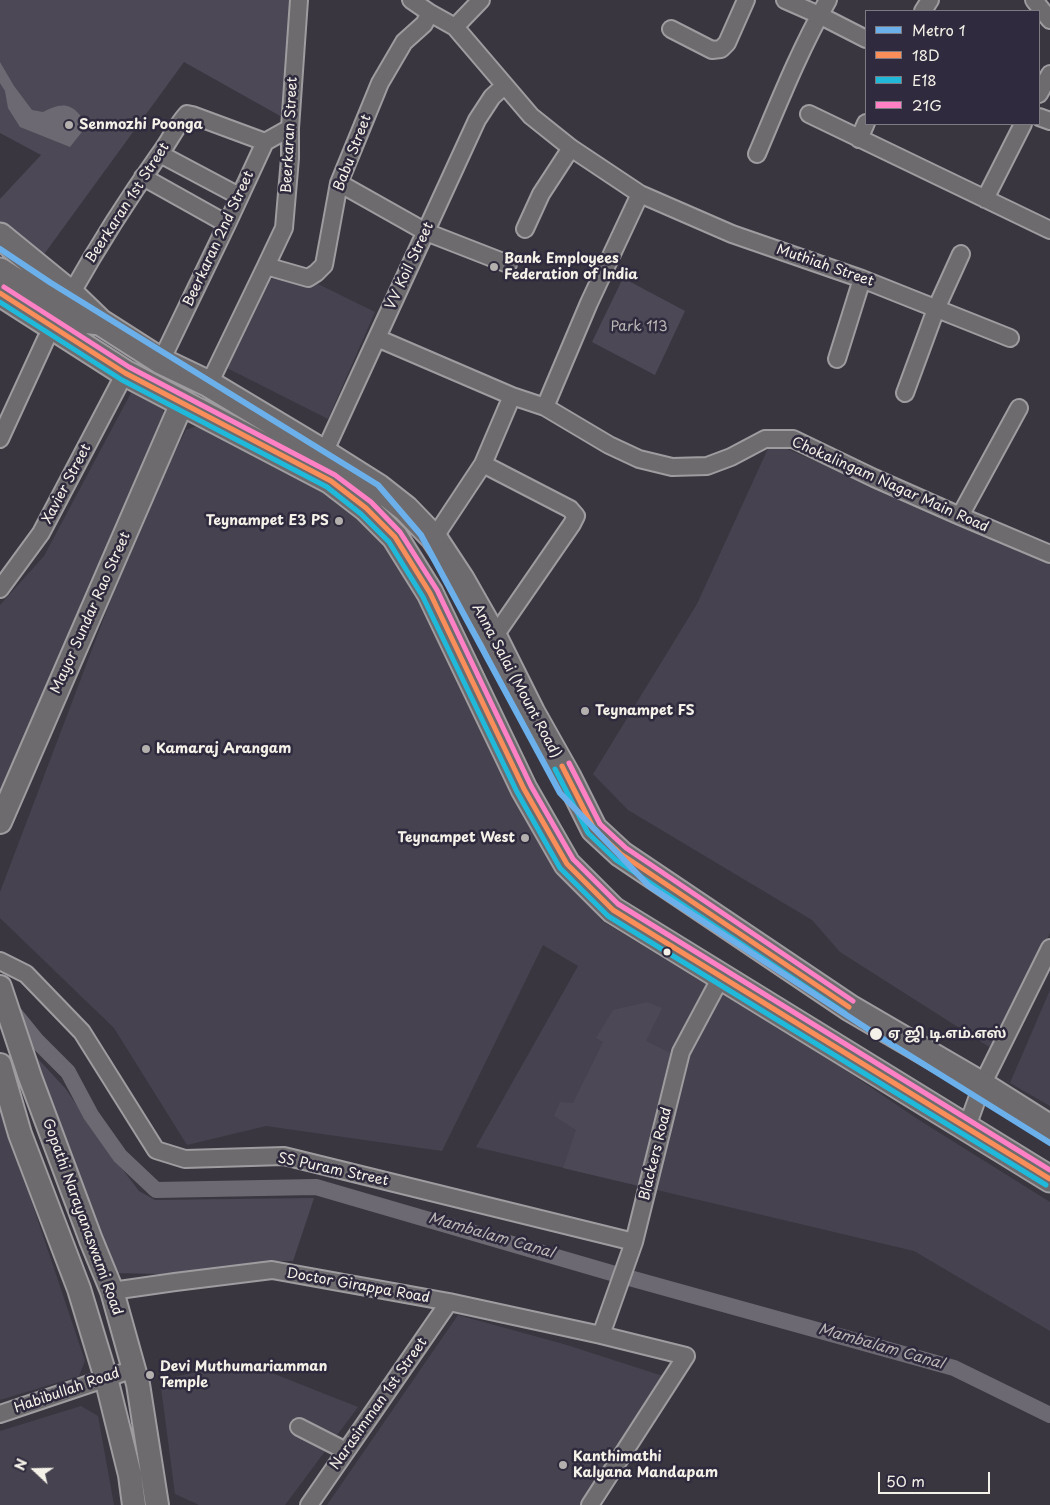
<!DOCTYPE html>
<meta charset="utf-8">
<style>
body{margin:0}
#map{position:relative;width:1050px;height:1505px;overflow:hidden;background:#393640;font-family:"Playpen Sans",sans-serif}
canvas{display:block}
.legend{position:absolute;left:865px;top:10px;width:175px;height:115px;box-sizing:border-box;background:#2f2a3d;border:1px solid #7e7a81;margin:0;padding:6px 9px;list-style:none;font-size:15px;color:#f4f1e8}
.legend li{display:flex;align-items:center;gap:10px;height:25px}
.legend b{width:25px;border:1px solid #7e7a81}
.north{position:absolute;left:10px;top:1445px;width:50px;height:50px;-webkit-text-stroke:4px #2f2a3d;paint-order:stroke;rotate:291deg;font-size:14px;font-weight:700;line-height:20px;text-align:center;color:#f4f1e8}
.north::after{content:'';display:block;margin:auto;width:18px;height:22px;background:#f4f1e8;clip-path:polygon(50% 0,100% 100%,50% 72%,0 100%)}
.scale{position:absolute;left:878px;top:1472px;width:112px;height:22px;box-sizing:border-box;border:2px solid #f4f1e8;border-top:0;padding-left:6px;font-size:15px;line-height:18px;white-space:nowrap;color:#f4f1e8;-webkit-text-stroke:4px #2f2a3d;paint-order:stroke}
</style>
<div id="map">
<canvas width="1050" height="1505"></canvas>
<ul class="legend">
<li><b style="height:6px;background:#6bb0eb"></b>Metro 1</li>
<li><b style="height:6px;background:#fa8e5a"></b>18D</li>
<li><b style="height:6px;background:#20b9da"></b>E18</li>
<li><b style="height:6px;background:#ff80c5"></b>21G</li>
</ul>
<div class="north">N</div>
<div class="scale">50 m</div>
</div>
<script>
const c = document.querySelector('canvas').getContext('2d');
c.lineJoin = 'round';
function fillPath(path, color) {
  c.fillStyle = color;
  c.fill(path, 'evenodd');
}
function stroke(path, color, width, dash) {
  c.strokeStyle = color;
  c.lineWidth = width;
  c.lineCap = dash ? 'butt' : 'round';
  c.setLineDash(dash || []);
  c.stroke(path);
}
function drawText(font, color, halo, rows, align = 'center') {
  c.font = font + ' "Playpen Sans","Noto Sans Tamil",sans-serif';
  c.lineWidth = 5;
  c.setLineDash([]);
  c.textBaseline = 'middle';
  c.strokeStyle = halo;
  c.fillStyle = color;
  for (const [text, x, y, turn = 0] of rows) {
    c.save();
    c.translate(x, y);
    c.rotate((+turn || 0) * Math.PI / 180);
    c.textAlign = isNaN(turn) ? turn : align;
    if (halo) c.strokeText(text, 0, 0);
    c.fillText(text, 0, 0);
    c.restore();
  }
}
const built = new Path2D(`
 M 271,279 L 314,282 L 375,312 L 328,419 L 227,368 Z
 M 132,391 L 163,407 L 163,421 L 0,802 L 0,605 L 44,556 Z
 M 199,425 L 332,496 L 385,529 L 547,849 L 602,921 L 807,1044 L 919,1120 L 1050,1202 L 1050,1331 L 914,1251 L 476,1147 L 578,966 L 543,945 L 442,1151 L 266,1126 L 187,1145 L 114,1028 L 0,918 L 0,892 L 143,515 L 186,430 Z
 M 771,442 L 1050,562 L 1050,933 L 994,1050 L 840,952 L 812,920 L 628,810 L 593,774 L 697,604 Z
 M 1050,990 L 1050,1106 L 1010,1083 Z
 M 0,1076 L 14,1149 L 85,1361 L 79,1376 L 0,1400 Z
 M 458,1315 L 567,1345 L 669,1378 L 590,1505 L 327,1505 Z
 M 244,1362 L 358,1407 L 285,1505 L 199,1505 L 175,1494 L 160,1380 Z
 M 81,1406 L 98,1416 L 114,1505 L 0,1505 L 0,1431 Z`);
const green = new Path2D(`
 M 0,0 L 291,0 L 282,117 L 184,62 L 42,257 L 0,222 L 0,199 L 41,155 L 0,133 Z
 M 623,278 L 685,311 L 655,375 L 592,342 Z
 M 647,1002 L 662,1008 L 646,1041 L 676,1056 L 643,1187 L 563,1168 L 576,1130 L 554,1116 L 560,1102 L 573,1103 L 603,1042 L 596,1038 L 613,1010 Z
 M 25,1045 L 65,1088 L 104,1145 L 139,1191 L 155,1200 L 314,1198 L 293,1261 L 275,1261 L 161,1274 L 112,1273 Z`);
const water = new Path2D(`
 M 0,62 L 14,86 L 32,110 L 43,112 C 56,105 68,101 79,114 C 83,119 85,122 85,128 L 70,147 L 20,127 L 8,108 L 5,91 L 0,83 Z`);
const canal = new Path2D(`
 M 11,1009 L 37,1041 L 68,1072 L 91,1115 L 120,1156 L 156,1190 L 316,1187 L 608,1272 L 954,1368 L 1050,1415`);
const street = new Path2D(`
 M 411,0 L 430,13 L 455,27
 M 481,0 L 455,27 L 531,116 L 571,148 L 640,194 L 732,234 L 862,279 L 1010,338
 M 785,0 L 819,15 L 866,39
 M 1034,0 L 1050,20
 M 923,11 L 930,0
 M 671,29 L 712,50 L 721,49 L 727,43 L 746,0
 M 1039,94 L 1050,74
 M 809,114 L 1050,230
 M 1039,117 L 1050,121
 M 859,139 L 866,123
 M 160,154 L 239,196
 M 757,154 C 779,102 800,49 828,0
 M 143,177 L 227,224
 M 339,183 L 426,232 L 508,264
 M 985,199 L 1023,124
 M 525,229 L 541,194 L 571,148
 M 266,266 L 284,228 L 290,158 L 290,128 L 299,0
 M 71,294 C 98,246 127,200 159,155 C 169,142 176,126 187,114 L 192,115 L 265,142
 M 377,338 L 512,396 L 545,407 L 609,445 L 639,459 L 672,467 L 707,466 L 731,457 L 765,439 L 793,439 L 874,478 L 960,516 L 1050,554
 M 837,359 L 862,279
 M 161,361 L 227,224 L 265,142 L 290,128
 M 209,384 L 266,266 L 308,278 L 316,273 L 324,265 L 339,183 L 380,83 L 404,42 L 424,24 L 430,13
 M 905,393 L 936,309 L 961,254
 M 545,407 L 589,303 L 640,194
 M 0,439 L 46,339
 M 324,453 L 477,120 L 492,97 L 504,86
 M 483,464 L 570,509 L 576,516 L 572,524 L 494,637
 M 960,516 L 1019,408
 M 434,538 L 483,464 L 512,396
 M 0,589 L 41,533 L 125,373
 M 0,961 L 26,974 L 82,1032 L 156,1150 L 185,1159 L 284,1156 L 634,1242
 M 967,1127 L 982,1085 L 1050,948
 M 112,1291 L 175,1282 L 272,1270 L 449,1302 L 601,1335 L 686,1356 L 590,1505
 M 601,1335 L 634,1242 L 681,1052 L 721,977
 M 0,1414 L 134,1369
 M 299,1427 L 346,1451
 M 309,1505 L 449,1302`);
const secondary = new Path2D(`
 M 0,822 L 182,403
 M 0,987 L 30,1077 L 91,1240 L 112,1291 L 138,1384 L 157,1505
 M 0,1065 L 20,1134 L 79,1289 L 106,1378 L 130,1475 L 134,1505`);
const primary = new Path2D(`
 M 0,236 L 71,294 L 100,322 L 161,361 L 209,384 L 324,453 L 378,487 L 406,509 L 434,538 L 461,579 L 494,637 L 532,713 L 568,777 L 594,829 L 621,854 L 850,1008 L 982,1085 L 1050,1128
 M 0,271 L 74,319 L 100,322
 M 0,293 L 125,373 L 331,481 L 366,508 L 395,537 L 430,593 L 524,789 L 567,864 L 613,910 L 1050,1179`);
const bus1 = new Path2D(`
 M 0,293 L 125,373 L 331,481 L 366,508 L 395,537 L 430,593 L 524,789 L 567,864 L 613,910 L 1050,1179
 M 562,766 L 594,829 L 621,854 L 849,1007`);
const bus2 = new Path2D(`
 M 0,302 L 122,380 L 327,487 L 361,514 L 389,542 L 423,597 L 517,792 L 560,868 L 608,916 L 1046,1185
 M 555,769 L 588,833 L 616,860 L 845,1013`);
const bus3 = new Path2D(`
 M 4,287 L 129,367 L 335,475 L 371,502 L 400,532 L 437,590 L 531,786 L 573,859 L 618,904 L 1050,1170
 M 569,763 L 600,824 L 626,848 L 853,1001`);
const metro1 = new Path2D(`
 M 0,249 L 51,283 L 378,485 L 421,535 L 560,793 L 649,886 L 880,1037 L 1050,1143`);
const markers = [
 [69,125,5,"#b3b0ad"],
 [494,267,5,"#b3b0ad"],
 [339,521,5,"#b3b0ad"],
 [585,711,5,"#b3b0ad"],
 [146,749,5,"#b3b0ad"],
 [525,838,5,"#b3b0ad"],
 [667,952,4.5,"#f4f1e8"],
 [876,1034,7,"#f4f1e8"],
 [150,1375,5,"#b3b0ad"],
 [563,1465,5,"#b3b0ad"]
];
const poiNames = [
 ["Senmozhi Poonga",79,125],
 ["Bank Employees",504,259],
 ["Federation of India",504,275],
 ["Teynampet E3 PS",329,521,"right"],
 ["Teynampet FS",595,711],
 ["Kamaraj Arangam",156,749],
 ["Teynampet West",515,838,"right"],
 ["Devi Muthumariamman",160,1367],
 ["Temple",160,1383],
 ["Kanthimathi",573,1457],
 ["Kalyana Mandapam",573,1473]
];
const streetNames = [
 ["Beerkaran Street",290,135,-87],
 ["Babu Street",353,153,-69],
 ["Beerkaran 1st Street",128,203,-57],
 ["Beerkaran 2nd Street",219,239,-65],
 ["VV Koil Street",410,266,-65],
 ["Muthiah Street",825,266,19],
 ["Xavier Street",67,484,-62],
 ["Chokalingam Nagar Main Road",890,485,24],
 ["Mayor Sundar Rao Street",91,613,-66],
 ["Anna Salai (Mount Road)",516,681,62],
 ["Blackers Road",656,1154,-76],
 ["SS Puram Street",333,1170,12],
 ["Gopathi Narayanaswami Road",82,1217,70],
 ["Doctor Girappa Road",358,1286,10],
 ["Habibullah Road",67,1391,-19],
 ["Narasimman 1st Street",379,1404,-55]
];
const parkNames = [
 ["Park 113",639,327]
];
const stopNames = [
 ["ஏ ஜி டி.எம்.எஸ்",888,1034]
];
const waterNames = [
 ["Mambalam Canal",491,1236,16],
 ["Mambalam Canal",881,1347,16]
];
fillPath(built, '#46424f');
fillPath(green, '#4d4856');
fillPath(water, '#6d6972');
stroke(canal, '#6d6972', 16);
stroke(street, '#9e9c9f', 20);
stroke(secondary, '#9e9c9f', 26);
stroke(primary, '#9e9c9f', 29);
stroke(street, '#6d6b6d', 16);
stroke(secondary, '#6d6b6d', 22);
stroke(primary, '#6d6b6d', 25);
stroke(bus1, '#fa8e5a', 5);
stroke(bus2, '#20b9da', 5);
stroke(bus3, '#ff80c5', 5);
stroke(metro1, '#6bb0eb', 6);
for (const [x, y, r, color] of markers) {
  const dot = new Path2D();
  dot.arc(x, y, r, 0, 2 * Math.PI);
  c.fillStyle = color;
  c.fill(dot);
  stroke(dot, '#2f2a3d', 2);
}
drawText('bold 14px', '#f4f1e8', '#2f2a3d', poiNames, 'left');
drawText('14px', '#f4f1e8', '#2f2a3d', streetNames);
drawText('14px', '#bbb7b6', '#2f2a3d', parkNames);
drawText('bold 14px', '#f4f1e8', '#2f2a3d', stopNames, 'left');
drawText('italic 15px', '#bab6b5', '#2f2a3d', waterNames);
</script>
